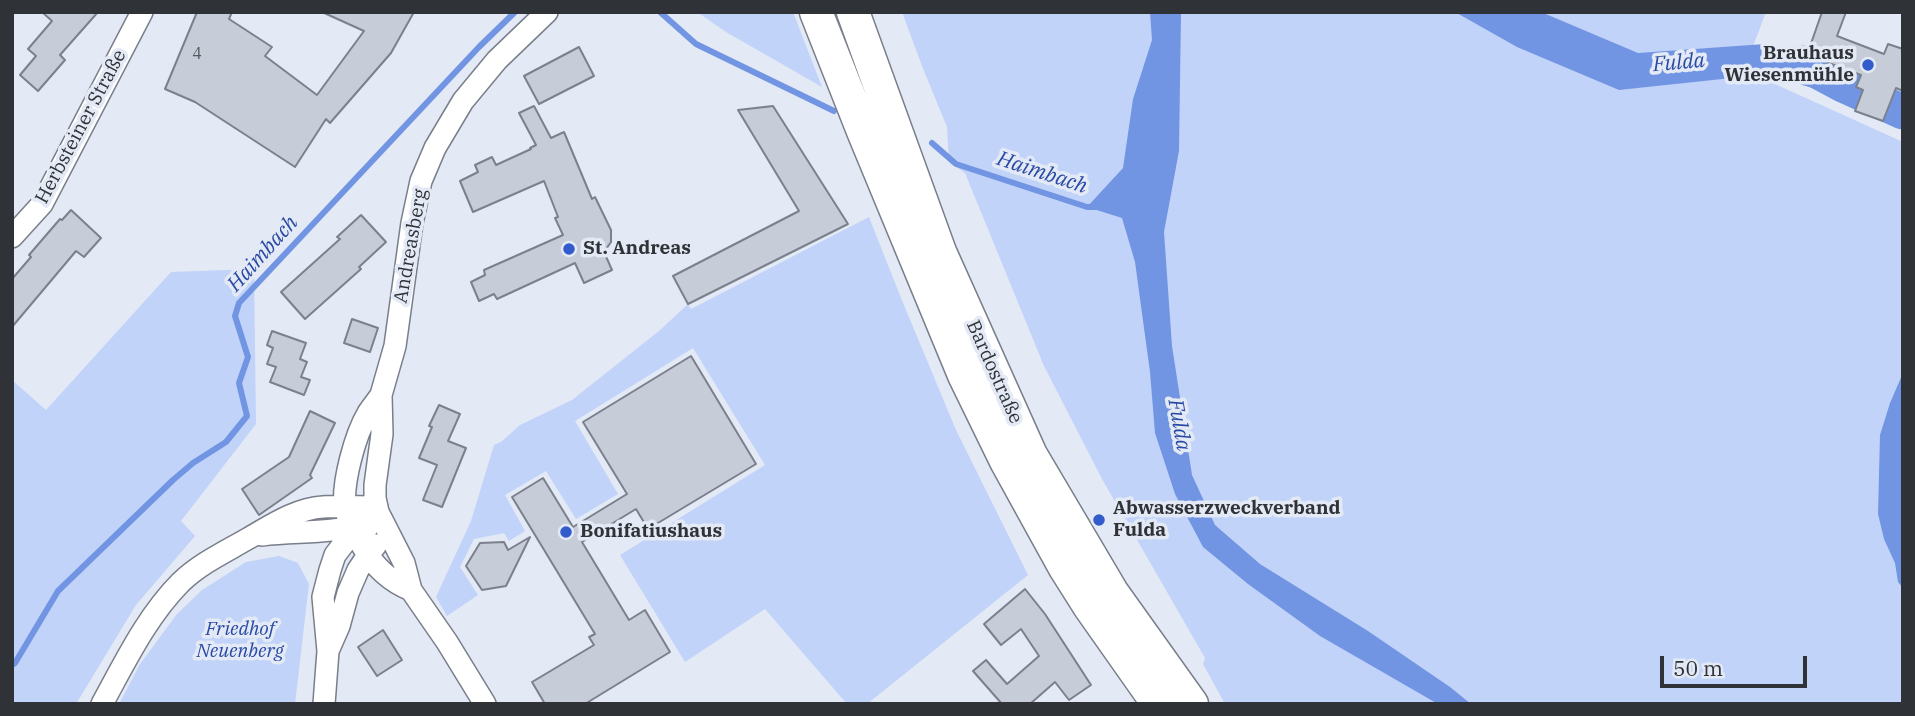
<!DOCTYPE html>
<meta charset="utf-8">
<style>
body{margin:0}
#map{position:relative;width:1915px;height:716px;overflow:hidden;background:#e3e9f5;font-family:"IBM Plex Serif",serif}
canvas{display:block}
.frame{position:absolute;inset:0;border:14px solid #2f3236;pointer-events:none}
.scale{position:absolute;left:1660px;top:656px;width:147px;height:32px;box-sizing:border-box;border:4px solid #2f3236;border-top:0;padding-left:9px;font-size:21px;line-height:24px;white-space:nowrap;color:#2f3236;-webkit-text-stroke:5px #e3e9f5;paint-order:stroke}
</style>
<div id="map">
<canvas width="1915" height="716"></canvas>
<div class="frame"></div>
<div class="scale">50 m</div>
</div>
<script>
const c = document.querySelector('canvas').getContext('2d');
c.lineJoin = 'round';
function fillPath(path, color) {
  c.fillStyle = color;
  c.fill(path, 'evenodd');
}
function stroke(path, color, width, dash) {
  c.strokeStyle = color;
  c.lineWidth = width;
  c.lineCap = dash ? 'butt' : 'round';
  c.setLineDash(dash || []);
  c.stroke(path);
}
function drawText(font, color, halo, rows, align = 'center') {
  c.font = font + ' "IBM Plex Serif",serif';
  c.lineWidth = 7;
  c.setLineDash([]);
  c.textBaseline = 'middle';
  c.strokeStyle = halo;
  c.fillStyle = color;
  for (const [text, x, y, turn = 0] of rows) {
    c.save();
    c.translate(x, y);
    c.rotate((+turn || 0) * Math.PI / 180);
    c.textAlign = isNaN(turn) ? turn : align;
    if (halo) c.strokeText(text, 0, 0);
    c.fillText(text, 0, 0);
    c.restore();
  }
}
const green = new Path2D(`
 M 697,12 L 793,12 L 822,87 L 726,32 Z
 M 902,12 L 1766,12 L 1744,70 L 1903,142 L 1903,704 L 1225,704 L 1203,664 L 1205,658 L 1102,479 L 1044,366 L 965,173 L 949,162 L 947,127 L 922,66 Z
 M 869,217 L 901,298 L 956,430 L 1028,575 L 867,704 L 847,704 L 765,609 L 685,662 L 620,555 L 765,465 L 693,348 L 575,421 L 618,494 L 576,519 L 546,471 L 505,495 L 525,531 L 509,541 L 504,533 L 474,539 L 460,567 L 478,595 L 447,616 L 436,597 L 471,521 L 494,445 L 501,442 L 520,425 L 572,400 L 659,331 L 688,304 L 691,309 Z
 M 254,269 L 256,424 L 181,521 L 195,536 L 136,605 L 76,704 L 12,704 L 12,380 L 46,410 L 171,272 Z
 M 279,556 L 298,563 L 309,584 L 295,704 L 119,704 L 140,664 L 177,614 L 202,590 L 246,562 Z`);
const water = new Path2D(`
 M 1150,12 L 1181,13 L 1179,151 L 1164,232 L 1172,346 L 1192,475 L 1215,525 L 1260,564 L 1368,631 L 1450,687 L 1471,704 L 1438,704 L 1320,636 L 1248,584 L 1203,547 L 1175,494 L 1155,433 L 1150,372 L 1135,262 L 1122,218 L 1087,207 L 1123,168 L 1133,99 L 1152,40 Z
 M 1455,12 L 1541,12 L 1638,53 L 1765,44 L 1846,75 L 1838,95 L 1802,85 L 1771,71 L 1741,77 L 1619,90 L 1517,47 Z
 M 1903,373 L 1903,588 L 1898,582 L 1895,563 L 1884,539 L 1878,514 L 1880,435 L 1890,403 Z`);
const stream = new Path2D(`
 M 660,12 L 696,44 L 834,111
 M 932,143 L 956,164 L 1087,207 L 1094,207
 M 12,665 L 15,663 L 58,591 L 173,480 L 193,463 L 226,442 L 247,416 L 239,383 L 248,357 L 235,316 L 239,303 L 479,47 L 515,12`);
const river = new Path2D(`
 M 1802,63 L 1843,85 L 1903,112`);
const building = new Path2D(`
 M 42,12 L 98,12 L 60,55 L 65,60 L 38,91 L 20,75 L 36,56 L 28,49 L 52,21 Z
 M 197,12 L 232,12 L 229,19 L 272,47 L 265,56 L 317,95 L 364,31 L 322,12 L 414,12 L 391,53 L 330,123 L 326,119 L 295,167 L 195,102 L 165,89 Z
 M 1822,12 L 1846,12 L 1837,36 L 1884,54 L 1888,44 L 1903,49 L 1903,91 L 1896,88 L 1883,121 L 1855,111 L 1863,90 L 1856,87 L 1861,75 L 1807,55 Z
 M 579,47 L 594,76 L 539,104 L 524,76 Z
 M 534,106 L 551,138 L 564,132 L 592,199 L 595,197 L 611,230 L 611,242 L 604,252 L 612,270 L 584,283 L 575,263 L 497,299 L 494,294 L 479,301 L 471,282 L 485,275 L 484,270 L 563,235 L 555,218 L 558,217 L 544,181 L 473,212 L 460,181 L 478,172 L 475,165 L 492,157 L 496,165 L 531,149 L 530,148 L 536,145 L 519,113 Z
 M 773,106 L 848,224 L 688,304 L 673,276 L 799,211 L 738,110 Z
 M 71,210 L 101,238 L 84,257 L 76,251 L 12,327 L 12,279 L 31,257 L 29,255 L 60,219 L 62,220 Z
 M 361,215 L 386,242 L 359,267 L 361,269 L 305,319 L 281,292 L 340,239 L 337,237 Z
 M 352,319 L 378,328 L 370,352 L 344,343 Z
 M 272,331 L 306,343 L 300,359 L 307,362 L 301,377 L 310,380 L 304,395 L 270,382 L 276,367 L 267,364 L 273,348 L 267,345 Z
 M 691,356 L 756,464 L 648,529 L 636,509 L 582,542 L 629,620 L 645,610 L 670,652 L 585,704 L 545,704 L 532,682 L 594,645 L 589,637 L 595,634 L 512,497 L 543,478 L 573,527 L 627,494 L 583,422 Z
 M 439,405 L 460,414 L 448,441 L 466,448 L 442,507 L 423,500 L 437,465 L 419,458 L 432,427 L 429,426 Z
 M 310,411 L 335,423 L 310,475 L 312,478 L 259,515 L 242,489 L 289,457 Z
 M 530,537 L 506,586 L 482,590 L 466,566 L 480,543 L 504,542 L 508,550 Z
 M 1025,589 L 1045,614 L 1091,685 L 1069,700 L 1055,682 L 1030,704 L 1002,704 L 973,671 L 986,660 L 1007,684 L 1039,656 L 1021,629 L 1001,645 L 984,624 Z
 M 383,630 L 402,660 L 377,676 L 358,647 Z`);
const minor = new Path2D(`
 M 12,237 L 42,204 L 142,12
 M 381,395 C 377,401 372,407 368,413 C 355,435 342,483 345,507 C 348,522 356,535 363,547 C 374,566 391,582 411,590
 M 262,535 C 296,530 330,535 362,523
 M 328,651 L 339,626 L 348,593 L 358,570 L 368,555 L 376,545
 M 102,704 C 125,662 147,616 181,582 C 201,563 225,552 249,538 C 272,525 295,509 323,507 C 340,506 359,507 377,507
 M 324,704 L 328,651 L 323,597 L 330,570 L 335,555 L 345,542 L 356,533 L 367,528
 M 485,704 L 447,642 L 411,590 L 404,563 L 378,512 L 375,498 L 375,485 L 382,434 L 381,395 L 395,346 L 412,223 L 421,181 L 435,148 L 463,101 L 497,60 L 547,12`);
const primary = new Path2D(`
 M 816,12 L 863,131 L 964,375 L 1006,461 L 1065,568 L 1089,606 L 1158,704
 M 853,12 L 940,252 L 1031,455 L 1112,592 L 1192,704`);
const markers = [
 [1868,65,7,"#325bcb"],
 [569,249,7,"#325bcb"],
 [1099,520,7,"#325bcb"],
 [566,532,7,"#325bcb"]
];
const numberNames = [
 ["4",197,54]
];
const poiNames = [
 ["Brauhaus",1854,54,"right"],
 ["Wiesenmühle",1854,76,"right"],
 ["St. Andreas",583,249],
 ["Abwasserzweckverband",1113,509],
 ["Fulda",1113,531],
 ["Bonifatiushaus",580,532]
];
const streetNames = [
 ["Herbsteiner Straße",81,127,-62],
 ["Andreasberg",411,246,-80],
 ["Bardostraße",994,372,66]
];
const parkNames = [
 ["Friedhof",240,630],
 ["Neuenberg",240,652]
];
const waterNames = [
 ["Fulda",1679,63,-5],
 ["Haimbach",1042,173,18],
 ["Haimbach",263,254,-48],
 ["Fulda",1179,425,80]
];
fillPath(green, '#c1d3f9');
fillPath(water, '#7295e3');
stroke(stream, '#7295e3', 6);
stroke(river, '#7295e3', 35);
fillPath(building, '#c6ccd8');
stroke(building, '#7b818c', 2);
stroke(minor, '#797f8a', 24);
stroke(primary, '#797f8a', 35);
stroke(minor, '#fff', 21);
stroke(primary, '#fff', 32);
for (const [x, y, r, color] of markers) {
  const dot = new Path2D();
  dot.arc(x, y, r, 0, 2 * Math.PI);
  c.fillStyle = color;
  c.fill(dot);
  stroke(dot, '#e3e9f5', 2.5);
}
drawText('16px', '#55585e', null, numberNames);
drawText('bold 19px', '#2f3236', '#e3e9f5', poiNames, 'left');
drawText('19px', '#2f3236', '#e3e9f5', streetNames);
drawText('italic 19px', '#294aa5', '#e3e9f5', parkNames);
drawText('italic 21px', '#2849a4', '#e3e9f5', waterNames);
</script>
